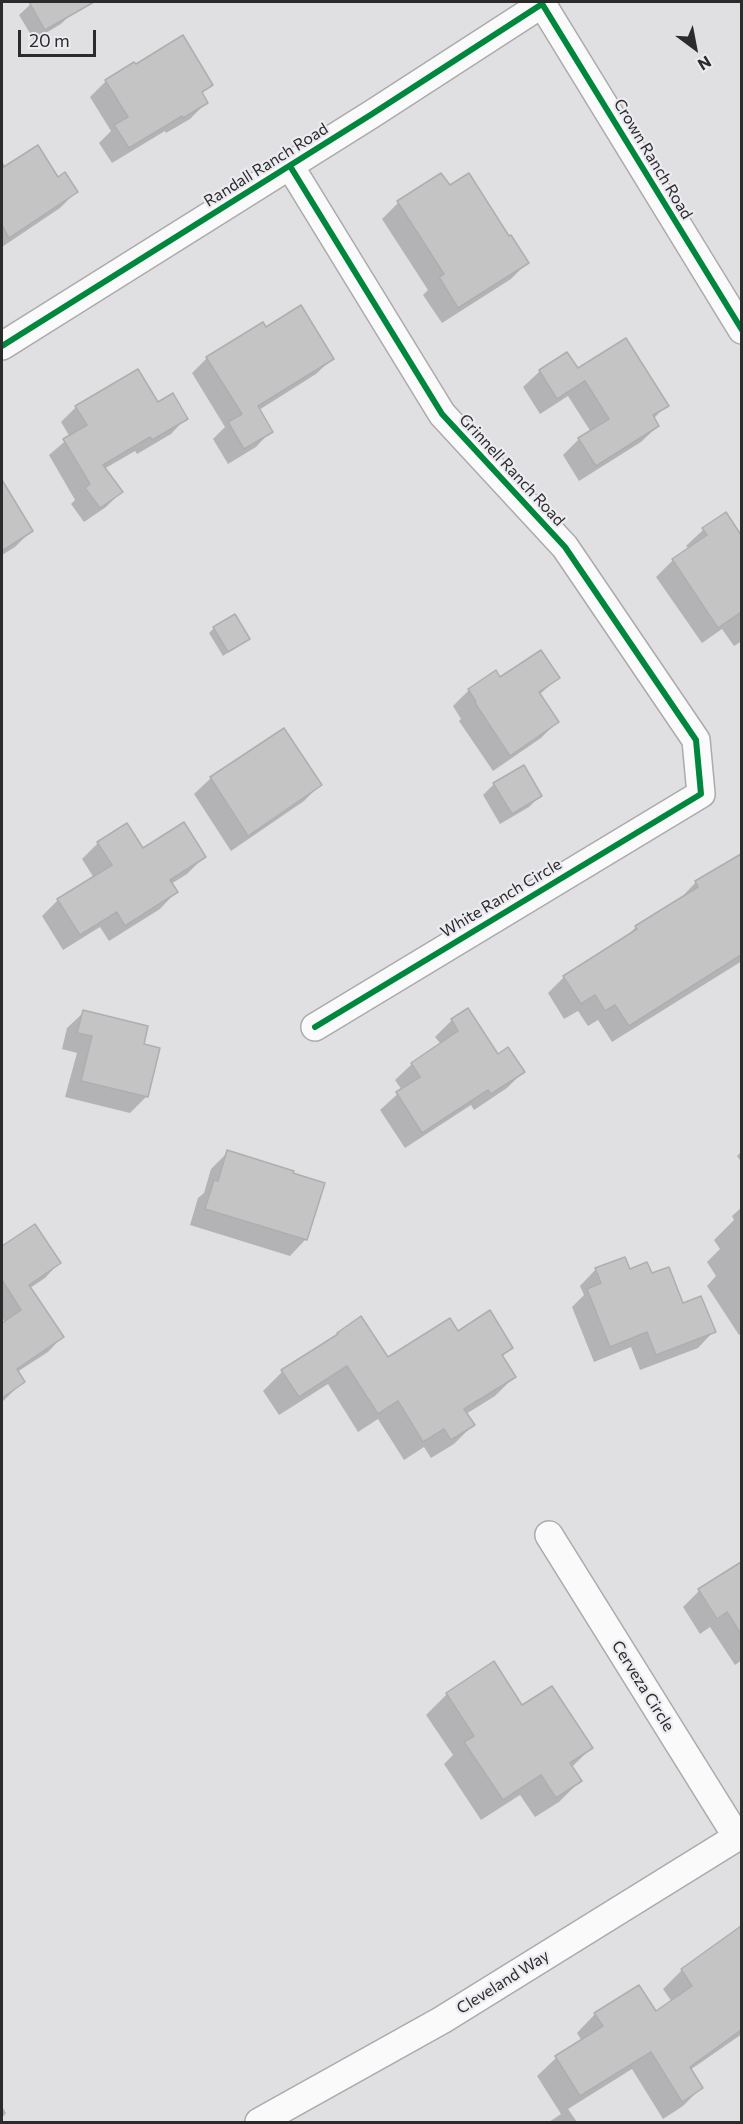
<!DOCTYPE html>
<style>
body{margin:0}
#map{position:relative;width:743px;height:2124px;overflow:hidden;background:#e0dfe2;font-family:Commissioner,sans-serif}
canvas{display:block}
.frame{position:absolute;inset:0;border:3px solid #2b2b2c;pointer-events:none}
.north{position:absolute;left:665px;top:18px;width:60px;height:60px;-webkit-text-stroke:4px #ecebf0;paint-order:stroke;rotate:148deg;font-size:16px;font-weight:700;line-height:24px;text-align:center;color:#2b2b2c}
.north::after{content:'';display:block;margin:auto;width:21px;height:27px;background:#2b2b2c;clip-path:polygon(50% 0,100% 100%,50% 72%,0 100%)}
.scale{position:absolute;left:18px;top:30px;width:78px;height:27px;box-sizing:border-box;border:3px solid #2b2b2c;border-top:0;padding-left:8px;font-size:18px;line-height:21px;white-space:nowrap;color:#2b2b2c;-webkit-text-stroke:4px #ecebf0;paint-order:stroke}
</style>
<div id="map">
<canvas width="743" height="2124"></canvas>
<div class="frame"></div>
<div class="north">N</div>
<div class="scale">20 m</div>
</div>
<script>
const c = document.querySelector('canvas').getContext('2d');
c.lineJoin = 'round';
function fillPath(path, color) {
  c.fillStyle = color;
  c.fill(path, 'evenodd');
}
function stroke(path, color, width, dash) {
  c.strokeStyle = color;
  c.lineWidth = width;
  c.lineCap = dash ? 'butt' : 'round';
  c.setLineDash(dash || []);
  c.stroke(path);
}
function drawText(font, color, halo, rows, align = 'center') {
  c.font = font + ' Commissioner,sans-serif';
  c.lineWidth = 4.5;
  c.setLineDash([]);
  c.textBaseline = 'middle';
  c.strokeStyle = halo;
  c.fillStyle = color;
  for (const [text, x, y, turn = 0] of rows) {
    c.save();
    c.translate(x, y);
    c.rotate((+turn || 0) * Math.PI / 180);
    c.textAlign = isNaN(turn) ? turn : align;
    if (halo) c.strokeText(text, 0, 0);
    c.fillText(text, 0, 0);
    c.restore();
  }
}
const shadow = new Path2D(`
 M 33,2 L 65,2 L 72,13 L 61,24 L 34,40 L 19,15 Z
 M 106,81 L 211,84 L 201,94 L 207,102 L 190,119 L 166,133 L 165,131 L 112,163 L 99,143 L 111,131 L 90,97 Z
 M 3,163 L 6,168 L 57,179 L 76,192 L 60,208 L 2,247 Z
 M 449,187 L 509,238 L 527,263 L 511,279 L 442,323 L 423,295 L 428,290 L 382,219 L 398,203 Z
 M 266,329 L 332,359 L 316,374 L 259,410 L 271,431 L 256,447 L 228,464 L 213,439 L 225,427 L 192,373 L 207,358 Z
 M 567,354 L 577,371 L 667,405 L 653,419 L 658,426 L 641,442 L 579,481 L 563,455 L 579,439 L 591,432 L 568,396 L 540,414 L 523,387 L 540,371 Z
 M 157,404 L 186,418 L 171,434 L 137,454 L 135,451 L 104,469 L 121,492 L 106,507 L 84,522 L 71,504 L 75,500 L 49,455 L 70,437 L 61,422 L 76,407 Z
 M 2,483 L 31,531 L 15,547 L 2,555 Z
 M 726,514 L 742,537 L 742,641 L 734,646 L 722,629 L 702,643 L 656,577 L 672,561 L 689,549 L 686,546 L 703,530 Z
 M 214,628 L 248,639 L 223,656 L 209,633 Z
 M 558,678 L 539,695 L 557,722 L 541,738 L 493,771 L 459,721 L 461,719 L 453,706 L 469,690 L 500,679 Z
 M 284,730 L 320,785 L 304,801 L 231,851 L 194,794 L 211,778 Z
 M 494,784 L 540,796 L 529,807 L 500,824 L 483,795 Z
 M 98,843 L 204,857 L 187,874 L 171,884 L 176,892 L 160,909 L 109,941 L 100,927 L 63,950 L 42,916 L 58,900 L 94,878 L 82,859 Z
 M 742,855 L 742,961 L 612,1042 L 598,1020 L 588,1026 L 578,1011 L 564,1019 L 548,993 L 564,977 L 624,939 L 636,927 L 680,899 L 696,882 Z
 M 84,1012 L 142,1045 L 146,1097 L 130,1113 L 65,1097 L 77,1053 L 62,1049 L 67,1028 Z
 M 452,1020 L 497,1056 L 523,1072 L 507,1088 L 474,1110 L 471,1105 L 405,1148 L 380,1110 L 402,1090 L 395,1080 L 412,1064 L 440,1043 L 435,1037 Z
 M 742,1151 L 742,1163 L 737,1156 Z
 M 228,1152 L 291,1174 L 306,1239 L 290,1256 L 190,1225 L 198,1198 L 204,1193 L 211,1169 Z
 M 742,1207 L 742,1333 L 739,1335 L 707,1286 L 716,1276 L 707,1262 L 720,1249 L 714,1240 L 734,1220 L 732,1216 Z
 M 34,1226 L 59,1263 L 45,1278 L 30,1288 L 62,1337 L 48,1352 L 17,1372 L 23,1382 L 2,1402 L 2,1325 L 5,1323 L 2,1317 L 2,1248 Z
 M 596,1269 L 630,1271 L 651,1275 L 714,1331 L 698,1348 L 640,1370 L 631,1347 L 594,1362 L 572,1307 L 584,1295 L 580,1286 Z
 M 457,1333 L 511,1347 L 502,1357 L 514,1377 L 495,1396 L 466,1414 L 473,1425 L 454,1444 L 431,1458 L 424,1447 L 404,1460 L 378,1419 L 358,1432 L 328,1384 L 279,1415 L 263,1391 L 282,1372 L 332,1340 L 338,1334 L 388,1359 Z
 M 742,1563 L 742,1660 L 735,1665 L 710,1627 L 700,1634 L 683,1607 L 699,1591 Z
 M 447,1694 L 591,1748 L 571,1768 L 580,1781 L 559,1802 L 535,1817 L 520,1795 L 481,1820 L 444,1764 L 453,1755 L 426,1715 Z
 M 738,1930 L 742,1935 L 742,2034 L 690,2070 L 701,2088 L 683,2106 L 663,2119 L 632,2069 L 568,2109 L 577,2122 L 549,2122 L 561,2114 L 537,2076 L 556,2058 L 582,2041 L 577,2033 L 595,2014 L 656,2013 L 672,2002 L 663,1989 L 682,1970 Z
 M 2,2106 L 6,2113 L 2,2118 Z`);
const building = new Path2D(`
 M 29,2 L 94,2 L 45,30 Z
 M 183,35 L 213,85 L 202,92 L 208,103 L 183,118 L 182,116 L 129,148 L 114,125 L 128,117 L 105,80 L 134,62 L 136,64 Z
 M 38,145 L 58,177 L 65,172 L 78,192 L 9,238 L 2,225 L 2,168 Z
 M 441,173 L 450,185 L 469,173 L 509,236 L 511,235 L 529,263 L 458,308 L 439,277 L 444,274 L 397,201 Z
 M 301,305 L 334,359 L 258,406 L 273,432 L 244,449 L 228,422 L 242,414 L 206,357 L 263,322 L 266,327 Z
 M 626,338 L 669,406 L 653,415 L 659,426 L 596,466 L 578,438 L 609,419 L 585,381 L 557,399 L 539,370 L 567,352 L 578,368 Z
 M 138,369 L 158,402 L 173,393 L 188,419 L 152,440 L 150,437 L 103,465 L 123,492 L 100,508 L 85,488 L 90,484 L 63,439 L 87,425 L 75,406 Z
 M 2,480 L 33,531 L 2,551 Z
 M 726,512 L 741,535 L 741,612 L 718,628 L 672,559 L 707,535 L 702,528 Z
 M 235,614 L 250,639 L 228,652 L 213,627 Z
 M 541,650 L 560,678 L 539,692 L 559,722 L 510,756 L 475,703 L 476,702 L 468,689 L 496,670 L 500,677 Z
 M 284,728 L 322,785 L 248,836 L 210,777 Z
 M 524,765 L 542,796 L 512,814 L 493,783 Z
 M 184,822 L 206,857 L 170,880 L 178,892 L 125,926 L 117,912 L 80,935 L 57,899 L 112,865 L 97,842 L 127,823 L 143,848 Z
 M 741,854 L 741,955 L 629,1026 L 615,1005 L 605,1011 L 595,995 L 581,1004 L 563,976 L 637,929 L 635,926 L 698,887 L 695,881 Z
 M 468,1008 L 498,1054 L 508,1047 L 525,1072 L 491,1094 L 488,1090 L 422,1133 L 396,1092 L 420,1077 L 411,1063 L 458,1031 L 451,1019 Z
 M 83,1010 L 148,1026 L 144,1044 L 160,1048 L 148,1097 L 81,1081 L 92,1036 L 77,1033 Z
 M 227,1150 L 294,1171 L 293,1173 L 325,1183 L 307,1240 L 205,1209 L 214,1180 L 218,1181 Z
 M 35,1224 L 61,1263 L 29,1285 L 64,1337 L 17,1369 L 25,1382 L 2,1398 L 2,1323 L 21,1310 L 2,1280 L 2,1246 Z
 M 625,1257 L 630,1269 L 647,1262 L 652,1273 L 669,1267 L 683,1303 L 701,1296 L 716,1332 L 656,1355 L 647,1332 L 610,1347 L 587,1289 L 601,1283 L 595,1268 Z
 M 490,1310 L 513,1348 L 502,1355 L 516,1377 L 464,1409 L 475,1425 L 451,1440 L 444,1429 L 423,1442 L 398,1401 L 378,1414 L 347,1366 L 299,1397 L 281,1370 L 338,1334 L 337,1333 L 361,1316 L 388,1357 L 450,1318 L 458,1331 Z
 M 741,1562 L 741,1634 L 727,1612 L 717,1619 L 698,1589 Z
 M 494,1661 L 522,1705 L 552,1686 L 593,1748 L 570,1763 L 582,1781 L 556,1798 L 541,1775 L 503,1800 L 464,1742 L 474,1736 L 446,1693 Z
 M 741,1926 L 741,2030 L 690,2067 L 703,2088 L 682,2102 L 651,2052 L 580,2096 L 555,2056 L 603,2026 L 594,2013 L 639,1985 L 656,2011 L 692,1986 L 681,1969 Z`);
const minor = new Path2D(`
 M 541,2 L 742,330
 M 290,166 L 442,414 L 565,547 L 696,740 L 701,794 L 315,1027
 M 2,346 L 372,114 L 542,4
 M 549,1535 L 737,1837
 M 259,2122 L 442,2020 L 742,1834`);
const cycleway = new Path2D(`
 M 541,2 L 742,330
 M 290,166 L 442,414 L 565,547 L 696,740 L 701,794 L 315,1027
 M 2,346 L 372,114 L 542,4`);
const streetNames = [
 ["Crown Ranch Road",653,159,59],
 ["Randall Ranch Road",266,165,-32],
 ["Grinnell Ranch Road",512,470,47],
 ["White Ranch Circle",501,898,-31],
 ["Cerveza Circle",643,1686,58],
 ["Cleveland Way",503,1982,-32]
];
fillPath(shadow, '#0003');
fillPath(building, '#c4c4c5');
stroke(building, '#aeaeb0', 1.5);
stroke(minor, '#abaaac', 30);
stroke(minor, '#fafafb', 27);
stroke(cycleway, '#00873e', 6);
drawText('16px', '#2b2b2c', '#ecebf0', streetNames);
</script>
